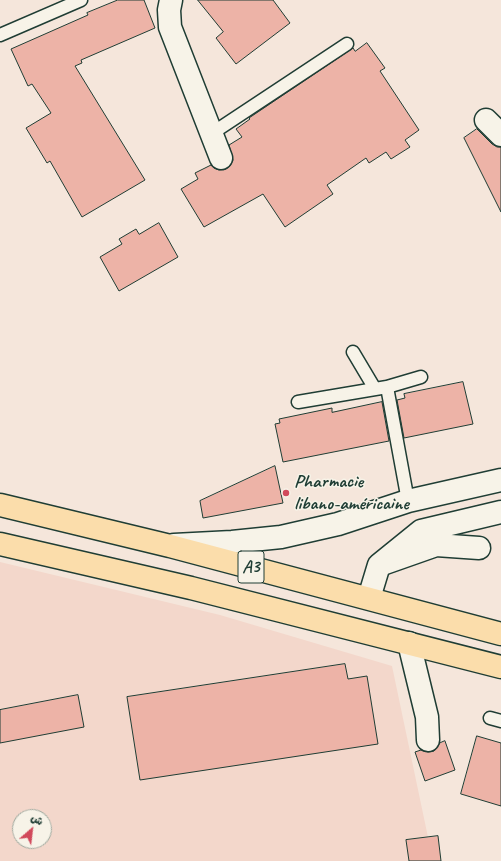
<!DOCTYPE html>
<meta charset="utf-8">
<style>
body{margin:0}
#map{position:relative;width:501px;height:861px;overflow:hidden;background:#f5e6db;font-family:Caveat,"Playpen Sans Arabic",sans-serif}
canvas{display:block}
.north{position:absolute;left:12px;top:809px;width:40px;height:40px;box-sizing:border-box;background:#f7f3e8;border:1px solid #a1aaa0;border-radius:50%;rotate:28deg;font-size:11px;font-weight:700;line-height:16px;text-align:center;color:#1f3d34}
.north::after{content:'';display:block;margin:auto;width:14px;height:18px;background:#d1495b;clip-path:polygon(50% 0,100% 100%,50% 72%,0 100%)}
</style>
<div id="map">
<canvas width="501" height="861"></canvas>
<div class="north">ش</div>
</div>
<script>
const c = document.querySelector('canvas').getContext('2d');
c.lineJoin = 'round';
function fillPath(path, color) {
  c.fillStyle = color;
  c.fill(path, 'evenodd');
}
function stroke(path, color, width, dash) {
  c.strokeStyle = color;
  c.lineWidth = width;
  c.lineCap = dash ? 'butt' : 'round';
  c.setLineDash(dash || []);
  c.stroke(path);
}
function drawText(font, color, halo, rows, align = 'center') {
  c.font = font + ' Caveat,sans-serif';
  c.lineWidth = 3;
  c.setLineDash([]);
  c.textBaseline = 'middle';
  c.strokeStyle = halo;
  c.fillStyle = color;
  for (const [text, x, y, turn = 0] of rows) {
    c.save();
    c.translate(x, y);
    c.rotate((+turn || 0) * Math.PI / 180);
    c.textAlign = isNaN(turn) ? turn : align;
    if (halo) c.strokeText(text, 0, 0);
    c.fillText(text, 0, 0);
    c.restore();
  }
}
const built = new Path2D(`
 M 0,562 L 220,615 L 392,666 L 433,861 L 0,861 ZM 20,817 L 44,817 L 44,841 L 20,841 Z`);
const building = new Path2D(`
 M 118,0 L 144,0 L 155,28 L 81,60 L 82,63 L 75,66 L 145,180 L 82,217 L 50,161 L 47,163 L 26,128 L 51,113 L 32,84 L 28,86 L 11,49 L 88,15 L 87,13 Z
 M 198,0 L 273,0 L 290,23 L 236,64 L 216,38 L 223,32 Z
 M 367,43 L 385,68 L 380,71 L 419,130 L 405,140 L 410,147 L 391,159 L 386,152 L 369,163 L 366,158 L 327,185 L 333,194 L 285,227 L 263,194 L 204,227 L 181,189 L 198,179 L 195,173 L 211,165 L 214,168 L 219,170 L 226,169 L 230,166 L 233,160 L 229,145 L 242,137 L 236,129 L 250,119 L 249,118 L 353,48 L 355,51 Z
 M 477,129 L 492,144 L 497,147 L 501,147 L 501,212 L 464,138 Z
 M 159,223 L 178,257 L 119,291 L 100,257 L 122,244 L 119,239 L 136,229 L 139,234 Z
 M 463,382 L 473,424 L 404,438 L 397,400 L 405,398 L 404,394 Z
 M 382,402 L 389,441 L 283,462 L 275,424 L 280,423 L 279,419 L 332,408 L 332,412 Z
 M 275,466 L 283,503 L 203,518 L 200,501 Z
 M 345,664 L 348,679 L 367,676 L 378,744 L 140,780 L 127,697 Z
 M 78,695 L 84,727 L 0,743 L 0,710 Z
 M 477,736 L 501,743 L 501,806 L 461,794 Z
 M 445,741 L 455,770 L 425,781 L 415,752 L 421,750 L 428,752 L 434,751 L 440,743 Z
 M 438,836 L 441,861 L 409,861 L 406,840 Z`);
const lane = new Path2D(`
 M 0,35 L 81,0
 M 211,134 L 347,44
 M 353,352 L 375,389
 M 387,387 L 421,377
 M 298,402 L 387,387 L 408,501
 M 490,718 L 501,721`);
const street = new Path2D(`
 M 171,0 L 169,10 L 170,27 L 221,158
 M 486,120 L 501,135
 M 382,564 L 436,545 L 479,548
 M 409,643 L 427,717 L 428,740`);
const secondary = new Path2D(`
 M 174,545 L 232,542 L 281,537 L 338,524 L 408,501 L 501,480
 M 369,598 L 379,565 L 421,531 L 501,512`);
const highway = new Path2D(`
 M 0,505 L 170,546 L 501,634
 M 0,544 L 191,588 L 501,667`);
const markers = [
 [286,493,4,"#d1495b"]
];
const shields = [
 [251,567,26]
];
const shieldNames = [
 ["A3",251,567]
];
const poiNames = [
 ["Pharmacie",294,482],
 ["libano-américaine",294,504]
];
fillPath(built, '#f3d7cb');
fillPath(building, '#edb3a7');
stroke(building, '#1f3d34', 1);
stroke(lane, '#1f3d34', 15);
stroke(street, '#1f3d34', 25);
stroke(secondary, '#1f3d34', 25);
stroke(highway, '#1f3d34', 25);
stroke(lane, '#f7f3e8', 12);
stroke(street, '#f7f3e8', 22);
stroke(secondary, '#f7f3e8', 22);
stroke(highway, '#fbddab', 22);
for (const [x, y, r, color] of markers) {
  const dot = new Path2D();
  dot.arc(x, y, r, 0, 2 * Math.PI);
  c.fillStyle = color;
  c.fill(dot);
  stroke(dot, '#f7f3e8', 1.5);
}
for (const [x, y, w] of shields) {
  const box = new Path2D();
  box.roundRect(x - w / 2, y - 16, w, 32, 3);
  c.fillStyle = '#f7f3e8';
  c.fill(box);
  stroke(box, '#1f3d34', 1);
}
drawText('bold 18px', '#1f3d34', null, shieldNames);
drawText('bold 19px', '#1f3d34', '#f7f3e8', poiNames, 'left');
</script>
